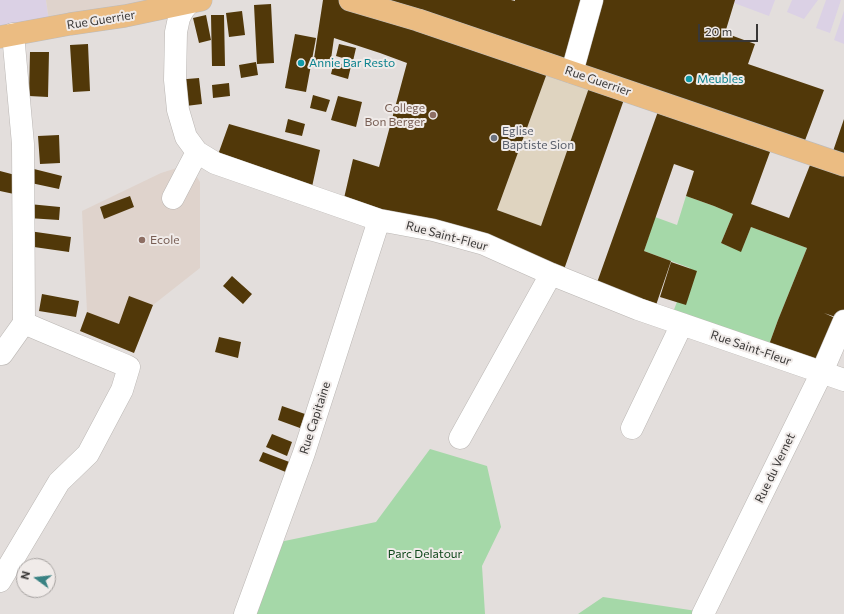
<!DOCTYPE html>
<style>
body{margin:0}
#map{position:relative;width:844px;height:614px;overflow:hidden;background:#e3dedc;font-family:Commissioner,sans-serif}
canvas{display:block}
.north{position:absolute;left:16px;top:558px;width:40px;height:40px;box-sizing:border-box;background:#f0ebe9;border:1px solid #a7a3a1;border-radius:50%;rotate:285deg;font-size:11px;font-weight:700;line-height:16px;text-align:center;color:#393736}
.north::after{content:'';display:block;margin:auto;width:14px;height:18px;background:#398283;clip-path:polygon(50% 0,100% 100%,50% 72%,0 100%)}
.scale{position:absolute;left:698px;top:24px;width:60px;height:18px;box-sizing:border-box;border:2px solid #393736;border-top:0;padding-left:5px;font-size:12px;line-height:14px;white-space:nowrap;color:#393736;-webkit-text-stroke:3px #f0ebe9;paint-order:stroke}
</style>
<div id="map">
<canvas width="844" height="614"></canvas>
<div class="north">N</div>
<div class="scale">20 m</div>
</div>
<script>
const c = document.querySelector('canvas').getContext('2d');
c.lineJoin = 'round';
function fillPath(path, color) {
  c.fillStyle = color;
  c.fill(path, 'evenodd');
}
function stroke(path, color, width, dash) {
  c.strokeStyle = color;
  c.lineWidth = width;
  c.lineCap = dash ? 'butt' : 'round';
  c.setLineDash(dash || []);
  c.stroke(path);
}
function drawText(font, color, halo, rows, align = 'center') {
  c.font = font + ' Commissioner,sans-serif';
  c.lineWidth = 4;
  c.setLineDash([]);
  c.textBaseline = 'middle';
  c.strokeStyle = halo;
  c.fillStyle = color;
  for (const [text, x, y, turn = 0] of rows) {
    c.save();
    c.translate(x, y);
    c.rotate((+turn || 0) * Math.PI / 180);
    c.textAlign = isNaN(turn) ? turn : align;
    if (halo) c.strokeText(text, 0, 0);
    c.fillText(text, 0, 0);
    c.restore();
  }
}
const commercial = new Path2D(`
 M 0,0 L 46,0 L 50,28 L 0,37 Z
 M 735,0 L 775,0 L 769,16 L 734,3 Z
 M 792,0 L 818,0 L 804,19 L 787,12 Z
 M 826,0 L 841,0 L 830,33 L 816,28 Z
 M 844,11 L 844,44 L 834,40 Z`);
const industrial = new Path2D(`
 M 550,65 L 592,79 L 541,226 L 497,210 Z`);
const built = new Path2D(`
 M 46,0 L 166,0 L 50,28 Z
 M 180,167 L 195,174 L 200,182 L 200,268 L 153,305 L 134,353 L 80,331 L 87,312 L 82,211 L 161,173 Z`);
const green = new Path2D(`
 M 686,196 L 714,206 L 733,214 L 721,243 L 741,251 L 751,227 L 807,248 L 778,320 L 766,353 L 670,320 L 690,268 L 644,251 L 655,217 L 677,225 Z
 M 430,449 L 487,466 L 501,527 L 482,566 L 485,614 L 245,614 L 270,544 L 376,522 Z
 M 603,597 L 710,613 L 709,614 L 578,614 Z`);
const building = new Path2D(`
 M 323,0 L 511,0 L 515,1 L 515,0 L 735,0 L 725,33 L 755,44 L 748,64 L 824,90 L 801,151 L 774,141 L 751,204 L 789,218 L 814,155 L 830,160 L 844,119 L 844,320 L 824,313 L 844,322 L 822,372 L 766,353 L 778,320 L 807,248 L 751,227 L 741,252 L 721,243 L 733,214 L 714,206 L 686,196 L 694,171 L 674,164 L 644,251 L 671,261 L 653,314 L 594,291 L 661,103 L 627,91 L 561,278 L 342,207 L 353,159 L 379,167 L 407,63 L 380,53 L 334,38 L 330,66 L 313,65 ZM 550,65 L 592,79 L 541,226 L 497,210 Z
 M 271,4 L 274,63 L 257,64 L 254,5 Z
 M 242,11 L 245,35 L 229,37 L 226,13 Z
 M 206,15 L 211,40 L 199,43 L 193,18 Z
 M 211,15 L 224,15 L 225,66 L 212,66 Z
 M 295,34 L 316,38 L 306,92 L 285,88 Z
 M 88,44 L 90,91 L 73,92 L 70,45 Z
 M 339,44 L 356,48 L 353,61 L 336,56 Z
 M 30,52 L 49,52 L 48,97 L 29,96 Z
 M 256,62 L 258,75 L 241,78 L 239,65 Z
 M 334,62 L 351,66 L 348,79 L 331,74 Z
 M 199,78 L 202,104 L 178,107 L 175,80 Z
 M 229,83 L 230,96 L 213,98 L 212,85 Z
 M 313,95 L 330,100 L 326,112 L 310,108 Z
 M 338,96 L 362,102 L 356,127 L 331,120 Z
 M 288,119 L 305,124 L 302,136 L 285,132 Z
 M 229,124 L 320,150 L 310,196 L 215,163 Z
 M 59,135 L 60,163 L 40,164 L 38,136 Z
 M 34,169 L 62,176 L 59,189 L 31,183 Z
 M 0,171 L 19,176 L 14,194 L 0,191 Z
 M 130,196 L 134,207 L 104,219 L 100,207 Z
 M 29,204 L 60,207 L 59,220 L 28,218 Z
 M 29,231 L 71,237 L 69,252 L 27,246 Z
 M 671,262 L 697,271 L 686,305 L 660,297 Z
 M 232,276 L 252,294 L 243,304 L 223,286 Z
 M 42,294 L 79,301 L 76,317 L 39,311 Z
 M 129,296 L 153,305 L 134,353 L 80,331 L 87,312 L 119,324 Z
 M 219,337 L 241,342 L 238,358 L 215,352 Z
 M 282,406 L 305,414 L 300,428 L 278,420 Z
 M 272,434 L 292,442 L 287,456 L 266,447 Z
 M 263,452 L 292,463 L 288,473 L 259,461 Z`);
const minor = new Path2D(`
 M 189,3 L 183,10 L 179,18 L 176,32 L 175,80 L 178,110 L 186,137 L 197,152 L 215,163 L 379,220 L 433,230 L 484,244 L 551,274 L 638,309 L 844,380
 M 572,72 L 592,0
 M 173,198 L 197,152
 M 0,354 L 2,354 L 24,323
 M 632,428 L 682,324
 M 460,438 L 551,274
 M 0,581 L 59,482 L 88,454 L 122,390 L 129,367 C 94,352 58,338 24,323 L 23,144 L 13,34
 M 245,614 L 304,453 L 379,220
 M 703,614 L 822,372 L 844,321`);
const major = new Path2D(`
 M 350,0 L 418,20 L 844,165
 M 0,37 L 70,24 L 125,16 L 201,0`);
const markers = [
 [301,63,4,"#0f9aa8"],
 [689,79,4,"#0f9aa8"],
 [433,115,4,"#8d6e63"],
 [494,138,4,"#6b7280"],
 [142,240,4,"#8d6e63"]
];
const streetNames = [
 ["Rue Guerrier",101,20,-9],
 ["Rue Guerrier",598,81,19],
 ["Rue Saint-Fleur",447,236,15],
 ["Rue Saint-Fleur",751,348,19],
 ["Rue Capitaine",315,418,-72],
 ["Rue du Vernet",775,468,-64]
];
const cultureNames = [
 ["Annie Bar Resto",309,63],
 ["Meubles",697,79]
];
const educationNames = [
 ["College",425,108],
 ["Bon Berger",425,122],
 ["Ecole",150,240,"left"]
];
const worshipNames = [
 ["Eglise",502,131],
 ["Baptiste Sion",502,145]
];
const parkNames = [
 ["Parc Delatour",425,554]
];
fillPath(commercial, '#dbd1e5');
fillPath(industrial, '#dfd4c0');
fillPath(built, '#dfd3cc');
fillPath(green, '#a5d8a8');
fillPath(building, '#513809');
stroke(minor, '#bab6b3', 23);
stroke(major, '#bcbbbb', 23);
stroke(minor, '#fff', 22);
stroke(major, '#ebbc82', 22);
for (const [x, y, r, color] of markers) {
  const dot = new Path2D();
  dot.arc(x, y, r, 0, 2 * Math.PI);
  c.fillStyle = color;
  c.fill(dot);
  stroke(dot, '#f0ebe9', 1.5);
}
drawText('12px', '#393736', '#f0ebe9', streetNames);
drawText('12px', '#0d838f', '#f0ebe9', cultureNames, 'left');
drawText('12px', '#785e54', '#f0ebe9', educationNames, 'right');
drawText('12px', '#5b616d', '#f0ebe9', worshipNames, 'left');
drawText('12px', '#0f471a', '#f0ebe9', parkNames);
</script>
